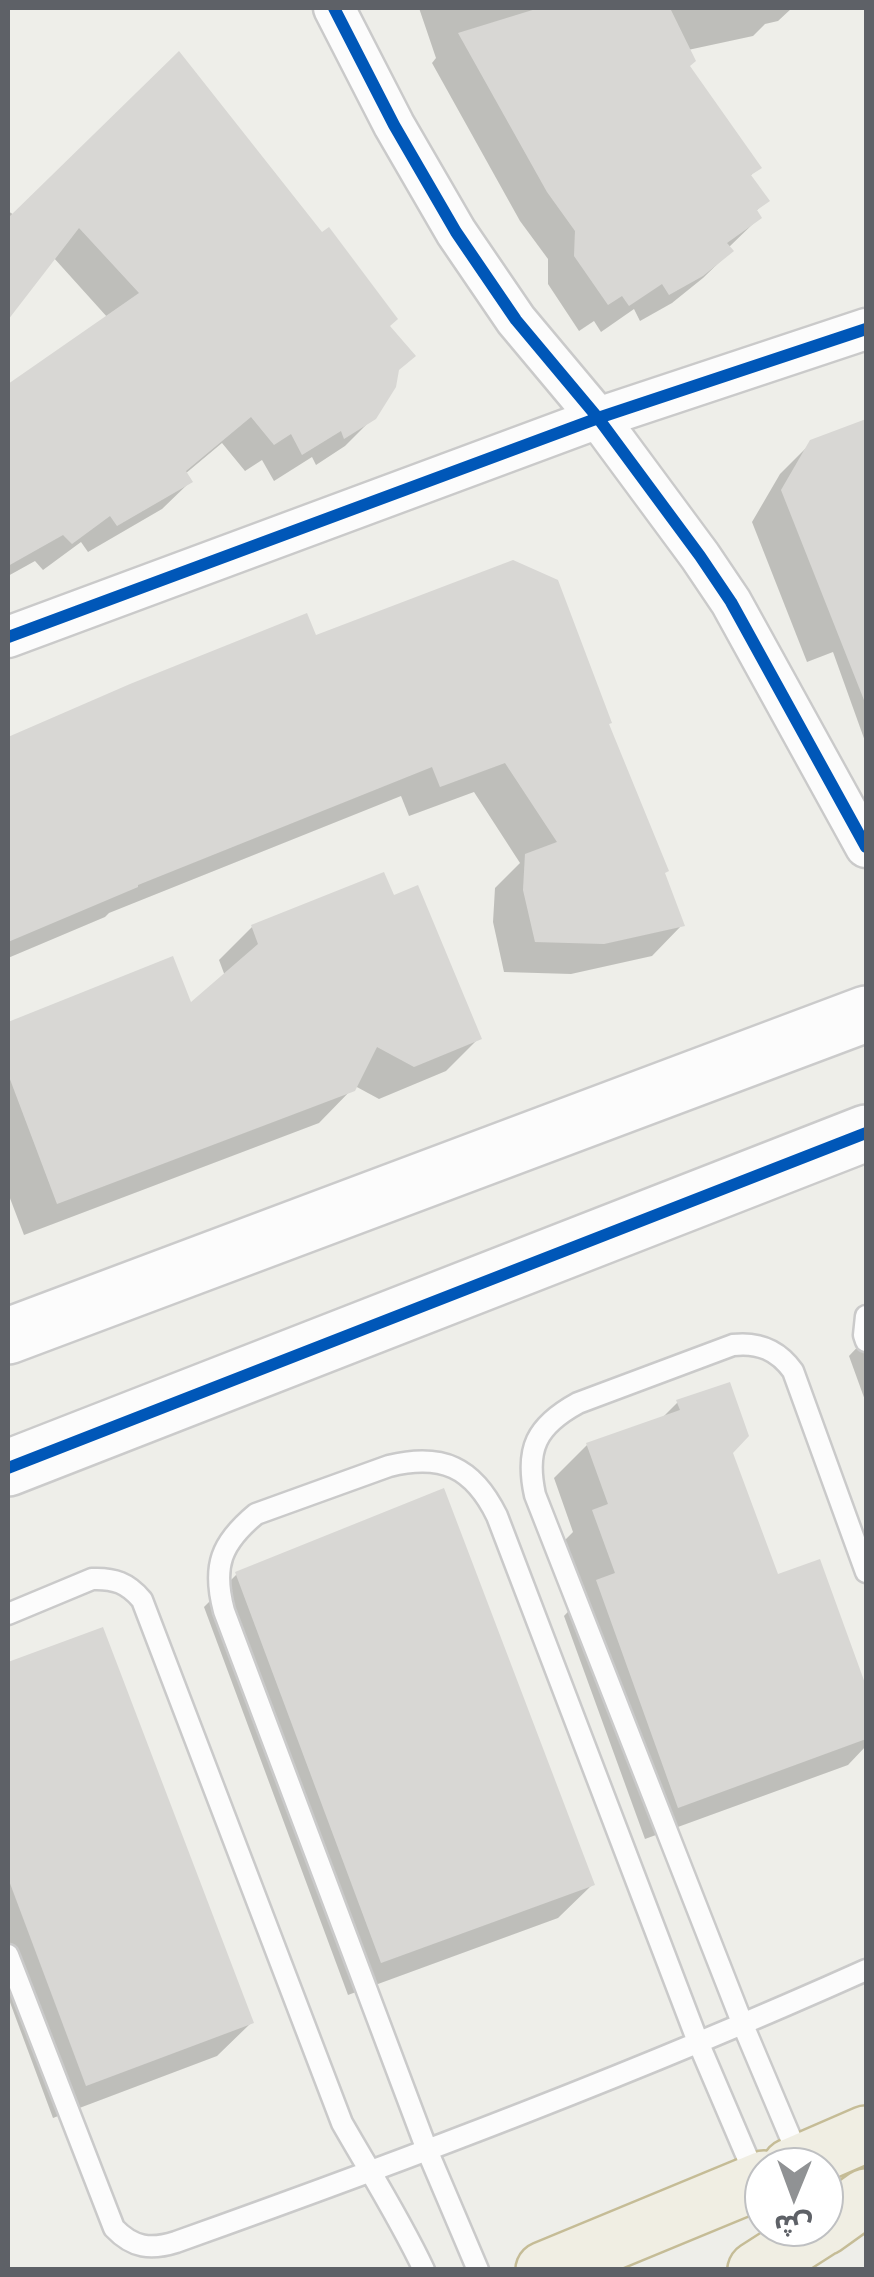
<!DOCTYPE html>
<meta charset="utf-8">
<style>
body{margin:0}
#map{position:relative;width:874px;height:2277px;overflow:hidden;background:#eeeee9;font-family:"Source Sans 3","Noto Sans Arabic",sans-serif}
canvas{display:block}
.frame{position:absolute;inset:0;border:10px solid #5e6167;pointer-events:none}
.north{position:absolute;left:744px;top:2147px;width:100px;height:100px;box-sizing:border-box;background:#fff;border:2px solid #bfc0c2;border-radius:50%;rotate:181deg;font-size:28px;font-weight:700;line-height:40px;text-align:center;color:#5e6167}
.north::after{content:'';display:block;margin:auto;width:35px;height:45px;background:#909294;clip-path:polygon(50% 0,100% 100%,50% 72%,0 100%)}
</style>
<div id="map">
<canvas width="874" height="2277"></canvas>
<div class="frame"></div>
<div class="north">ش</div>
</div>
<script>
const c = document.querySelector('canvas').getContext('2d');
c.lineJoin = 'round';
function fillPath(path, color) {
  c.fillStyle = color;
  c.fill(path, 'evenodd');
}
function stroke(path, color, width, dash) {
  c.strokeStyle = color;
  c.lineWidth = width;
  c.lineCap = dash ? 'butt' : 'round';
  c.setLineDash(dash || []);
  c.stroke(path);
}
const shadow = new Path2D(`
 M 419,8 L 792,8 L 778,21 L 765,24 L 753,36 L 688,50 L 687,67 L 758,168 L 749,177 L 766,201 L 755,212 L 759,218 L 728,248 L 731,251 L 703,278 L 672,303 L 640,321 L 634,309 L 601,332 L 594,321 L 579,331 L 548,284 L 548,259 L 520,221 L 432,63 L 436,58 Z
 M 179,55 L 387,327 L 396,373 L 374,417 L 345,446 L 316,465 L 312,457 L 274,481 L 262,460 L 245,471 L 222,443 L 185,474 L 190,482 L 162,509 L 88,552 L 81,542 L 43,570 L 35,561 L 8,576 L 8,387 L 108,318 L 53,257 L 8,316 L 8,211 L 14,215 Z
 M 866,422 L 866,744 L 833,652 L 807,662 L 752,522 L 780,474 L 811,443 Z
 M 315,638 L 607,724 L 682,925 L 652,956 L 571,974 L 504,972 L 493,922 L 495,888 L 520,863 L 474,792 L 409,816 L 401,796 L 109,913 L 105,917 L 8,958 L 8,739 L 131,687 Z
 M 392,899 L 479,1038 L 446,1071 L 379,1099 L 355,1086 L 319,1123 L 24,1235 L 8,1193 L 8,1024 L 171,959 L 190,1006 L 225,976 L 219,960 L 252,927 Z
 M 866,1338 L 866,1403 L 849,1356 Z
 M 678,1402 L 730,1452 L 776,1578 L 818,1562 L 866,1693 L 866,1746 L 848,1765 L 645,1839 L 564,1616 L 580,1599 L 560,1545 L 573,1532 L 554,1478 L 587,1445 L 661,1419 Z
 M 237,1574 L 592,1885 L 558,1918 L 348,1995 L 204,1607 Z
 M 102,1630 L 251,2023 L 217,2056 L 53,2118 L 8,1997 L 8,1665 Z`);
const building = new Path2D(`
 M 539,8 L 670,8 L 696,61 L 690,66 L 762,168 L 751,175 L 770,201 L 757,210 L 762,218 L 727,243 L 734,251 L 703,276 L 669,295 L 662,284 L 629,306 L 622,296 L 608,305 L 574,256 L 575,231 L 547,192 L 458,33 Z
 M 179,51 L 322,232 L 329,227 L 398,319 L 390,326 L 416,356 L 399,370 L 396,387 L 376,419 L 344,439 L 341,431 L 302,455 L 291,434 L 274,445 L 251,417 L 186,471 L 193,482 L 117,526 L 110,516 L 72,544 L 63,535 L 8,566 L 8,384 L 139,293 L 79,228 L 8,320 L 8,218 Z
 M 866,419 L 866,700 L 864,700 L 781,490 L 810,440 Z
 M 513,560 L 558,580 L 612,723 L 609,724 L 669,871 L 665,873 L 685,926 L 604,944 L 535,942 L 523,890 L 525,854 L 557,842 L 505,763 L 440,787 L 432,767 L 138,885 L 138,887 L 8,942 L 8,737 L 130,684 L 307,613 L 316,635 Z
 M 384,872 L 394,895 L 418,885 L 482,1039 L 414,1067 L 377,1047 L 355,1091 L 57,1204 L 8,1074 L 8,1022 L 173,956 L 191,1002 L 258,944 L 251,925 Z
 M 730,1382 L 749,1436 L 733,1453 L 778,1574 L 820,1559 L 866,1686 L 866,1739 L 678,1808 L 596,1580 L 615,1573 L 592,1510 L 608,1504 L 586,1443 L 680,1410 L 676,1400 Z
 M 444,1488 L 595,1885 L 381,1963 L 235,1572 Z
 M 103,1627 L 254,2023 L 86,2086 L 8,1878 L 8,1662 Z`);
const lane = new Path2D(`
 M 866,1316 L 864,1335 L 866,1341
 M 8,1614 L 92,1579 C 114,1578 128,1583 142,1600 L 342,2123 C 370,2172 400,2219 424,2270
 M 8,1955 L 114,2228 C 133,2248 151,2250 176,2242 C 409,2159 641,2071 866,1970
 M 800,2160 L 743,2025 L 535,1495 C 525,1449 536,1426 578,1403 L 733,1345 C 759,1342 778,1350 793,1371 L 866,1572
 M 478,2270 L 427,2150 L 224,1611 C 212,1566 221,1543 256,1514 L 389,1466 C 442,1453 473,1467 497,1516 L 698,2042 L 757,2180`);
const street = new Path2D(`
 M 334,8 L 394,125 L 456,232 L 516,320 L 598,418 L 700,556 L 731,602 L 866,847
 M 8,637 L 598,418 L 866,329`);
const secondary = new Path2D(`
 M 8,1336 L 866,1014
 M 8,1468 L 866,1133`);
const highway = new Path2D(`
 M 790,2167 L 866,2134
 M 824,2227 L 866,2197
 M 544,2270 L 764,2179
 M 756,2270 L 823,2227`);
const cycleway = new Path2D(`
 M 334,8 L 394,125 L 456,232 L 516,320 L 598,418 L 700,556 L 731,602 L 866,847
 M 8,637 L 598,418 L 866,329
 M 8,1468 L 866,1133`);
fillPath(shadow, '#0003');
fillPath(building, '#d8d7d4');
stroke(lane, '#cacaca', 25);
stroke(street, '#cacaca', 45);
stroke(secondary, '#cbcbcb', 60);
stroke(highway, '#c5bc96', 60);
stroke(lane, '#fcfcfc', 20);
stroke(street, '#fcfcfc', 40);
stroke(secondary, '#fcfcfc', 55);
stroke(highway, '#f0eee3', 55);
stroke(cycleway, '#0057b8', 12);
</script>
